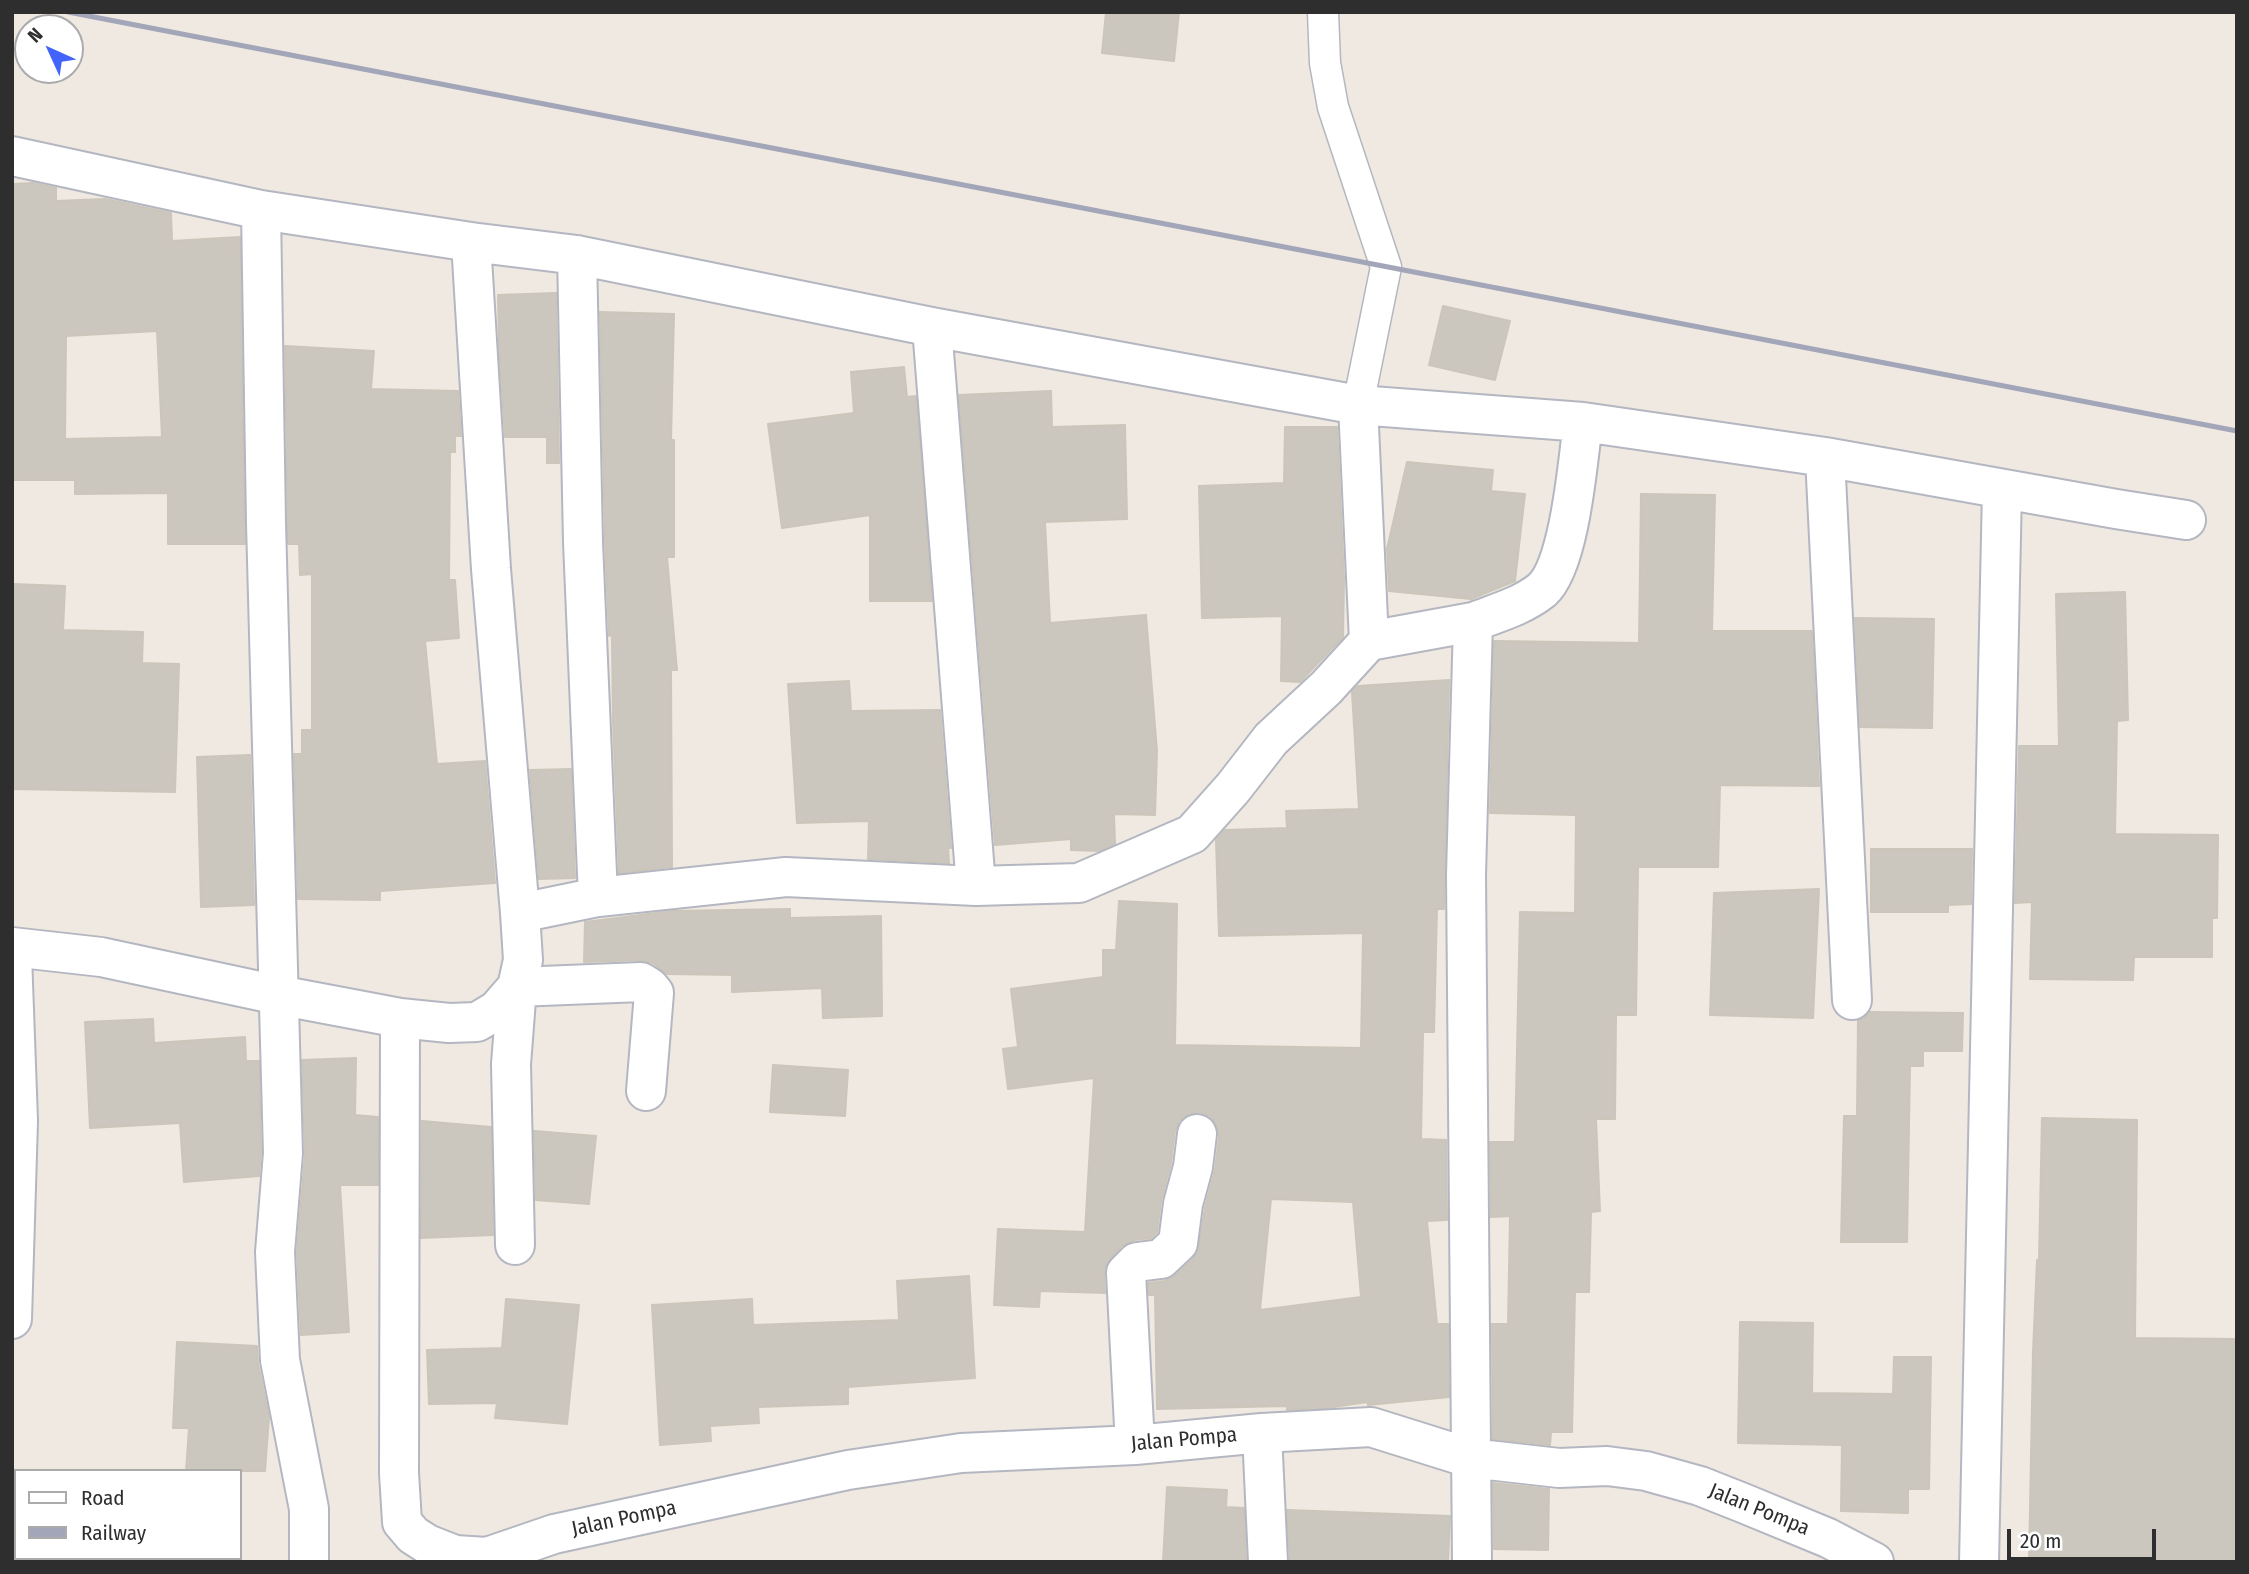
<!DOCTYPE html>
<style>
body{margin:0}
#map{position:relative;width:2249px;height:1574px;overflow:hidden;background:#efe9e1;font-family:"Fira Sans Condensed",sans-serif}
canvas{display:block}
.frame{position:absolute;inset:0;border:14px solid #2e2e2e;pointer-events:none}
.legend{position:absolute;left:14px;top:1469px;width:228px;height:91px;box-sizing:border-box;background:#fff;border:2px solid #ababab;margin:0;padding:9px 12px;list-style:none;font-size:21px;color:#2e2e2e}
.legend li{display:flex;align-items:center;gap:14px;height:35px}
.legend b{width:35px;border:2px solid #ababab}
.north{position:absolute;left:14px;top:14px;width:70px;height:70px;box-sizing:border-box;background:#fff;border:2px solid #ababab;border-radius:50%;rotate:315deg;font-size:19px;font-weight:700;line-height:28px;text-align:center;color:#2e2e2e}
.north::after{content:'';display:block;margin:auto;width:24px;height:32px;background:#4264fb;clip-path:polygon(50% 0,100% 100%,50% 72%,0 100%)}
.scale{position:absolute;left:2007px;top:1529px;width:149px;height:32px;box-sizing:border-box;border:4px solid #2e2e2e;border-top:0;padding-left:9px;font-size:21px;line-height:24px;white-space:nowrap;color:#2e2e2e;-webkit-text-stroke:5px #fff;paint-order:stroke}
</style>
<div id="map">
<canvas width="2249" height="1574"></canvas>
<div class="frame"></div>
<ul class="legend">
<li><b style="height:9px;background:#fff"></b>Road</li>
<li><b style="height:9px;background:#a3a6b8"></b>Railway</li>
</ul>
<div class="north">N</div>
<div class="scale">20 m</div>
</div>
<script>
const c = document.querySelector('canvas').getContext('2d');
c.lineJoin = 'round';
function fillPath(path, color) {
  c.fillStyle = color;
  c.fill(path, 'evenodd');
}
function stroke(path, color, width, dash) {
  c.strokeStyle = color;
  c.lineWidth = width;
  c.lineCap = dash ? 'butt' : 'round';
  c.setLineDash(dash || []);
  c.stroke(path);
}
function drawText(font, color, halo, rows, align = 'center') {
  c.font = font + ' "Fira Sans Condensed",sans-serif';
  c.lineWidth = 5;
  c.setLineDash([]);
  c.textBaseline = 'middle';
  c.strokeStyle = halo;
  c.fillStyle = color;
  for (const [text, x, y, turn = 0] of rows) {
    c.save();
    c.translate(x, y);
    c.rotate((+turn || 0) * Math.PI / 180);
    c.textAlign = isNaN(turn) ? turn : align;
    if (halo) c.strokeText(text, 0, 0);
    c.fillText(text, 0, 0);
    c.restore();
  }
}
const building = new Path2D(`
 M 1106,12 L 1179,12 L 1174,61 L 1102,53 Z
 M 33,183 L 56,188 L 56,201 L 105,199 L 171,213 L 172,241 L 240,237 L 245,544 L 168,544 L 168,493 L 75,494 L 75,480 L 12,480 L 12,184 ZM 157,331 L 162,437 L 65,439 L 66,336 Z
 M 556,293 L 559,463 L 547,463 L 547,437 L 505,437 L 499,347 L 498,295 Z
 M 1443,306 L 1510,321 L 1495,380 L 1429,365 Z
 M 600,312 L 674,314 L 671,440 L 674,440 L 674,557 L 667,557 L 677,670 L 671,670 L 672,867 L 619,873 L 613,722 L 612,635 L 609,636 L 605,541 Z
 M 285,346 L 374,351 L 371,389 L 458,391 L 461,436 L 455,436 L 455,452 L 450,452 L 449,580 L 455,580 L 459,638 L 425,641 L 437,764 L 485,761 L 495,883 L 380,891 L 380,900 L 298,899 L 294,754 L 302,754 L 302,730 L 312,730 L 312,574 L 300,575 L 299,544 L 288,544 Z
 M 904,367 L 907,397 L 916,396 L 932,601 L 870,601 L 870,515 L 782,528 L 768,424 L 854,413 L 851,372 Z
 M 1051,391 L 1052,427 L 1125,425 L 1127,519 L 1045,522 L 1050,623 L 1146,615 L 1157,751 L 1155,815 L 1114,814 L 1115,844 L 1099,851 L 1071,850 L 1071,839 L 995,845 L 959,395 Z
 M 1285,427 L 1337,427 L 1344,579 L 1343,637 L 1300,682 L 1281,681 L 1282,616 L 1202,618 L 1199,486 L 1284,483 Z
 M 1407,462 L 1493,470 L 1491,491 L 1525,494 L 1515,581 L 1471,599 L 1389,591 L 1387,549 Z
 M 1641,494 L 1715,495 L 1712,631 L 1812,631 L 1819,786 L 1720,785 L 1718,867 L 1638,867 L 1636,1015 L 1616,1015 L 1615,1119 L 1596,1119 L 1600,1211 L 1591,1212 L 1589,1292 L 1575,1292 L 1572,1432 L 1551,1432 L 1550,1445 L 1493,1439 L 1492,1324 L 1508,1324 L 1510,1216 L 1491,1217 L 1490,1142 L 1515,1142 L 1520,912 L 1575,913 L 1576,815 L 1490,813 L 1494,641 L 1639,643 Z
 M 12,584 L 65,586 L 63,630 L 143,632 L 142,663 L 179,664 L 175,792 L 12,789 Z
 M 2125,592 L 2128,720 L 2117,721 L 2115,834 L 2218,835 L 2217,918 L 2212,918 L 2212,957 L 2134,957 L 2133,980 L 2030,979 L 2032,902 L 2015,903 L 2019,746 L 2059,746 L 2056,594 Z
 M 1855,618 L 1934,619 L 1932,728 L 1860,727 Z
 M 1449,680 L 1444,909 L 1437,909 L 1434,1032 L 1423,1032 L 1421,1139 L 1446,1140 L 1447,1220 L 1427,1221 L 1437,1324 L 1448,1324 L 1449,1397 L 1368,1405 L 1367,1402 L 1327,1408 L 1287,1410 L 1287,1406 L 1157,1409 L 1155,1295 L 1149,1295 L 1148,1283 L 1164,1281 L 1176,1275 L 1193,1259 L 1199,1247 L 1205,1208 L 1215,1170 L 1219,1137 L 1217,1126 L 1210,1116 L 1199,1112 L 1188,1114 L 1179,1121 L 1175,1131 L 1171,1163 L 1161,1201 L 1157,1232 L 1151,1238 L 1134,1240 L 1122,1246 L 1111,1258 L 1106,1265 L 1104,1274 L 1105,1293 L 1040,1291 L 1039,1307 L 994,1305 L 998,1229 L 1085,1232 L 1094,1078 L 1008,1089 L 1003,1049 L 1018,1047 L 1011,989 L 1103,977 L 1103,950 L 1116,950 L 1119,901 L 1177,904 L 1175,1045 L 1361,1048 L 1363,933 L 1219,936 L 1216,840 L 1225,830 L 1287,828 L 1286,811 L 1359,809 L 1352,692 L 1358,686 ZM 1271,1199 L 1353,1202 L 1361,1297 L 1260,1310 Z
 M 849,681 L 851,711 L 940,710 L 951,848 L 948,848 L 949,863 L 868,859 L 869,821 L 797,823 L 788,684 Z
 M 250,755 L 254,905 L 201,907 L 197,757 Z
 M 571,769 L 575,878 L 539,879 L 530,770 Z
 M 1871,849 L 1972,849 L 1971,904 L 1948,905 L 1948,912 L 1871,912 Z
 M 1819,889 L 1813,1018 L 1710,1015 L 1714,893 Z
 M 790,909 L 790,918 L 881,916 L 882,1016 L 823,1018 L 822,988 L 732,992 L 732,975 L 667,974 L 653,963 L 640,960 L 584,962 L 585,922 L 672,911 Z
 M 1869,1012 L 1963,1013 L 1962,1051 L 1923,1051 L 1923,1066 L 1910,1066 L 1907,1242 L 1841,1242 L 1844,1116 L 1857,1116 L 1858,1020 L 1864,1018 Z
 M 153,1019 L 154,1043 L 245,1037 L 246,1061 L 259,1061 L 261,1152 L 259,1176 L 184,1182 L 180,1123 L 90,1128 L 85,1022 Z
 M 356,1058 L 355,1115 L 378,1117 L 378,1185 L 340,1185 L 349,1332 L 301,1335 L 297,1252 L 305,1155 L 302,1060 Z
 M 773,1065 L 848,1070 L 845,1116 L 770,1112 Z
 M 2042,1118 L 2137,1120 L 2135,1338 L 2237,1339 L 2237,1562 L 2029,1562 L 2033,1352 L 2037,1260 L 2039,1260 Z
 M 422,1121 L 491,1127 L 493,1235 L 421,1238 Z
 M 534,1131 L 596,1136 L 589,1204 L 536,1200 Z
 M 969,1276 L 975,1378 L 848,1387 L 848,1404 L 758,1407 L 759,1423 L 710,1426 L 711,1441 L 660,1445 L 652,1305 L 752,1299 L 753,1325 L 899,1320 L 897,1281 Z
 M 506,1299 L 579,1305 L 567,1424 L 495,1418 L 497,1403 L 429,1404 L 427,1350 L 502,1348 Z
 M 1740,1322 L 1813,1323 L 1812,1393 L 1893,1394 L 1894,1357 L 1931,1357 L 1929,1489 L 1908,1489 L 1908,1513 L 1841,1511 L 1842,1445 L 1738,1443 Z
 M 177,1342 L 257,1346 L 258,1364 L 269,1417 L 265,1471 L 186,1471 L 189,1428 L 173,1428 Z
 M 1493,1483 L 1549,1489 L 1548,1550 L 1494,1549 Z
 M 1167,1487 L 1227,1490 L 1226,1507 L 1244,1508 L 1246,1562 L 1163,1562 Z
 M 1287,1510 L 1450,1516 L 1448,1562 L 1290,1562 Z`);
const service = new Path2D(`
 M 1323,12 L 1325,63 L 1333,107 L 1386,267 L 1358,405`);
const minor = new Path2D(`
 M 12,156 L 261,210 L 471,242 L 577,255 L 932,327 L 1358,405 L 1583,422 L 1825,457 L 2116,509 L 2186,520
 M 261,210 L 266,523 L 283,1153 L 275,1252 L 280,1360 L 309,1509 L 309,1562
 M 471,242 L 491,569 L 520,913
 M 577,255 L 583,542 L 598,897
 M 932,327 L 976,886
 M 1358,405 L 1369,641
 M 1825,457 L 1852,1000
 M 1473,622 C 1497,613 1522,606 1542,590 C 1570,565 1578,460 1583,422
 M 12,947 L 101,957 L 278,995 L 400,1018 L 449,1023 L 477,1022 L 497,1010 L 517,987 L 523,960 L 520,913 L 598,897 L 786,877 L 976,886 L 1079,883 L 1192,834 L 1233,788 L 1271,739 L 1326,688 L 1369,641 L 1473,622 L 1466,875 L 1472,1562
 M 12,955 L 18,1121 L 12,1319
 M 400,1018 L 399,1473 L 402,1522 L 413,1535 L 427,1544 L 455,1555 L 487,1557 L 554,1534 L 848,1470 L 961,1453 L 1135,1445 L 1262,1433 L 1371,1427 L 1470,1458 L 1559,1468 L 1607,1466 L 1646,1471 L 1700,1486 L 1743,1503 L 1828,1538 L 1874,1562
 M 515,1245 L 511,1064 L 517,987 L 641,982 L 649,987 L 654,993 L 646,1091
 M 1262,1433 L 1268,1562
 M 1135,1445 L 1126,1273 L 1137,1262 L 1161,1259 L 1178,1243 L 1183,1204 L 1193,1167 L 1197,1134
 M 1979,1562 L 2002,489`);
const rail = new Path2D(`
 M 68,12 L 2237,431`);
const streetNames = [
 ["Jalan Pompa",1184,1440,-5],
 ["Jalan Pompa",1759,1510,22],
 ["Jalan Pompa",624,1519,-12]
];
fillPath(building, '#cbc7bf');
stroke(building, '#cbc5ba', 2);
stroke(service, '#b4b7c1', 33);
stroke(minor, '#b4b7c1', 42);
stroke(service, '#fff', 30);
stroke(minor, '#fff', 38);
stroke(rail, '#a3a6b8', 5);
drawText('21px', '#2e2e2e', '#fff', streetNames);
</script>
